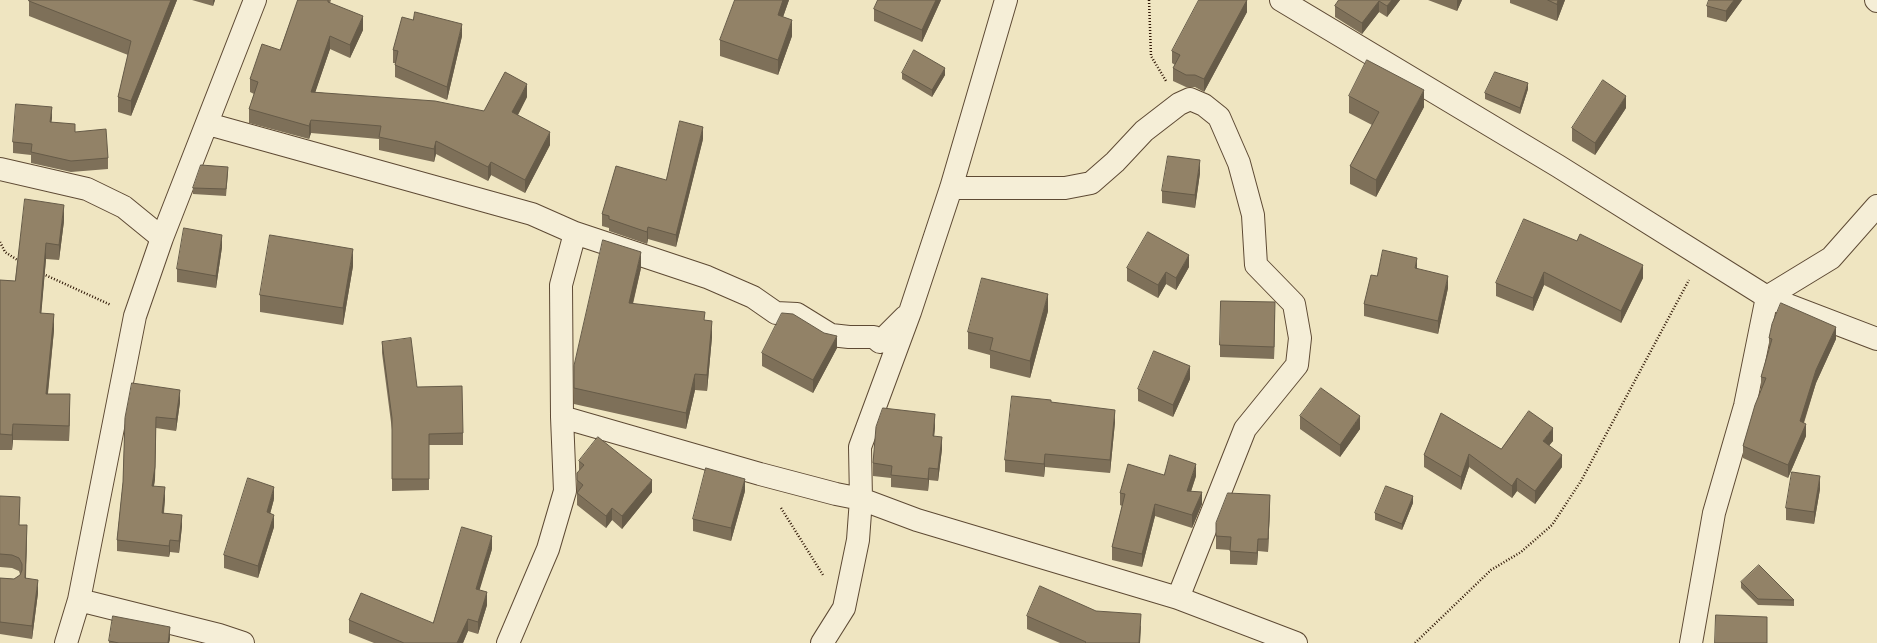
<!DOCTYPE html>
<style>
body{margin:0}
canvas{display:block;background:#efe5c1}
</style>
<canvas width="1877" height="643"></canvas>
<script>
const c = document.querySelector('canvas').getContext('2d');
c.lineJoin = 'round';
function stroke(path, color, width, dash) {
  c.strokeStyle = color;
  c.lineWidth = width;
  c.lineCap = dash ? 'butt' : 'round';
  c.setLineDash(dash || []);
  c.stroke(path);
}
function fillPath(path, color) {
  c.fillStyle = color;
  c.fill(path, 'evenodd');
}
const path = new Path2D(`
 M 1149,0 L 1151,56 L 1166,81
 M 0,242 L 5,252 L 19,261
 M 43,274 L 111,305
 M 781,508 L 823,575
 M 1415,643 L 1491,570 L 1521,552 L 1552,525 L 1581,481 L 1689,280`);
const street = new Path2D(`
 M 1281,0 L 1558,166 L 1767,297 L 1877,339
 M 1876,0 L 1877,1
 M 208,124 L 532,214 L 575,233 L 561,285 L 562,417 L 565,491 L 548,549 L 508,643
 M 0,169 L 87,189 L 124,207 L 162,238
 M 951,188 L 1065,188 L 1091,183 L 1115,162 L 1144,131 L 1179,104 L 1190,99 L 1204,105 L 1219,117 L 1239,163 L 1253,215 L 1256,265 L 1294,304 L 1300,338 L 1297,365 L 1245,429 L 1178,598
 M 575,233 L 707,277 L 753,297 L 776,313 L 797,314 L 831,335 L 849,337 L 874,337 L 880,342 L 905,317
 M 562,417 L 760,474 L 836,494 L 861,499 L 917,520 L 1178,598 L 1296,643
 M 79,600 L 219,635 L 243,643
 M 66,643 L 79,600 L 135,316 L 162,238 L 255,0
 M 822,643 L 844,608 L 858,540 L 861,499 L 860,447 L 910,312 L 951,188 L 1006,0
 M 1691,643 L 1714,513 L 1745,406 L 1767,297 L 1831,258 L 1877,206`);
const wall = new Path2D(`
 M 29,0 L 177,0 L 131,116 L 118,112 L 118,97 L 128,55 L 29,16 Z
 M 192,0 L 215,0 L 213,6 Z
 M 298,0 L 331,0 L 330,3 L 363,30 L 350,58 L 330,49 L 315,92 L 484,111 L 527,97 L 518,115 L 550,145 L 525,193 L 491,175 L 488,181 L 436,154 L 434,162 L 379,150 L 379,139 L 311,133 L 309,139 L 249,123 L 249,109 L 254,94 L 250,92 L 250,79 L 280,50 Z
 M 735,0 L 789,0 L 783,17 L 792,36 L 778,75 L 720,56 L 720,40 Z
 M 878,0 L 941,0 L 922,42 L 874,21 L 874,9 Z
 M 1247,0 L 1247,12 L 1204,92 L 1195,87 L 1186,87 L 1173,81 L 1173,68 L 1175,65 L 1172,63 L 1172,51 Z
 M 1339,0 L 1400,0 L 1387,17 L 1379,12 L 1362,34 L 1335,17 L 1335,6 Z
 M 1428,0 L 1462,0 L 1457,11 Z
 M 1510,0 L 1565,0 L 1557,21 L 1510,3 Z
 M 1742,0 L 1726,22 L 1707,17 L 1707,6 Z
 M 462,36 L 447,100 L 395,77 L 395,63 L 393,63 L 393,50 Z
 M 902,73 L 945,75 L 932,97 L 902,79 Z
 M 1528,89 L 1520,114 L 1485,99 L 1485,93 Z
 M 1349,96 L 1424,107 L 1376,197 L 1350,184 L 1350,166 L 1372,125 L 1349,113 Z
 M 1626,108 L 1595,155 L 1572,141 L 1572,128 Z
 M 52,118 L 51,122 L 75,132 L 108,158 L 108,169 L 71,172 L 31,163 L 31,155 L 13,153 L 13,142 Z
 M 703,139 L 676,247 L 648,239 L 647,244 L 609,231 L 609,228 L 602,226 L 602,214 L 666,180 Z
 M 228,173 L 226,196 L 193,194 L 193,188 Z
 M 1200,173 L 1195,208 L 1162,203 L 1162,191 Z
 M 64,221 L 59,260 L 46,259 L 41,313 L 54,330 L 48,394 L 70,410 L 69,441 L 13,440 L 12,450 L 0,450 L 0,280 L 15,281 Z
 M 1577,241 L 1643,278 L 1621,323 L 1544,285 L 1533,311 L 1496,296 L 1496,283 Z
 M 222,247 L 216,288 L 177,282 L 177,269 Z
 M 353,266 L 343,325 L 260,312 L 260,295 Z
 M 1189,267 L 1176,290 L 1166,284 L 1158,298 L 1127,281 L 1127,268 Z
 M 641,268 L 633,304 L 705,320 L 712,337 L 707,391 L 695,390 L 686,429 L 574,404 L 574,366 Z
 M 1417,268 L 1448,288 L 1438,334 L 1364,316 L 1364,304 L 1377,276 Z
 M 1048,311 L 1030,378 L 990,368 L 990,355 L 968,349 L 968,332 Z
 M 1275,315 L 1274,359 L 1220,357 L 1220,345 Z
 M 1769,338 L 1836,339 L 1816,383 L 1804,423 L 1806,436 L 1788,478 L 1743,458 L 1743,446 L 1761,389 L 1761,377 L 1769,350 Z
 M 382,342 L 417,387 L 463,433 L 463,445 L 429,445 L 429,490 L 392,491 L 392,430 L 382,353 Z
 M 837,348 L 813,393 L 762,366 L 762,353 Z
 M 1190,379 L 1173,417 L 1138,401 L 1138,389 Z
 M 180,402 L 176,431 L 156,428 L 155,479 L 154,486 L 165,499 L 164,513 L 182,526 L 179,553 L 170,552 L 169,557 L 117,551 L 117,540 L 123,482 L 125,418 Z
 M 1051,402 L 1115,422 L 1110,473 L 1045,467 L 1044,477 L 1005,472 L 1005,460 Z
 M 1300,416 L 1360,429 L 1340,457 L 1300,429 Z
 M 935,427 L 934,436 L 942,449 L 938,481 L 929,480 L 928,491 L 891,487 L 891,478 L 873,476 L 873,463 Z
 M 1553,441 L 1549,445 L 1562,467 L 1535,504 L 1517,491 L 1512,498 L 1469,467 L 1461,490 L 1424,467 L 1424,455 L 1501,449 Z
 M 579,461 L 652,492 L 622,529 L 612,520 L 606,528 L 577,505 L 577,473 L 579,472 Z
 M 1164,475 L 1196,476 L 1191,491 L 1202,504 L 1192,528 L 1155,516 L 1142,567 L 1112,560 L 1112,547 L 1122,506 L 1120,505 L 1120,493 Z
 M 1820,489 L 1814,524 L 1786,520 L 1786,508 Z
 M 745,491 L 731,541 L 693,531 L 693,519 Z
 M 0,496 L 20,510 L 19,525 L 27,538 L 26,578 L 38,593 L 32,639 L 0,634 L 0,578 L 14,579 L 20,575 L 20,574 L 19,571 L 12,568 L 0,567 Z
 M 274,499 L 270,514 L 274,527 L 258,578 L 224,568 L 224,555 Z
 M 1413,503 L 1402,530 L 1375,520 L 1375,513 Z
 M 1270,507 L 1268,552 L 1258,551 L 1257,565 L 1230,564 L 1230,550 L 1216,549 L 1216,536 Z
 M 492,549 L 479,590 L 487,605 L 478,634 L 468,631 L 463,643 L 374,643 L 349,633 L 349,620 L 433,623 Z
 M 1741,582 L 1794,600 L 1794,606 L 1758,605 L 1741,588 Z
 M 1096,611 L 1141,626 L 1140,643 L 1060,643 L 1027,629 L 1027,616 Z
 M 170,639 L 169,643 L 109,643 L 109,641 Z`);
const shadedWall = new Path2D(`
 M 171,0 L 177,0 L 131,116 L 131,101 Z
 M 213,0 L 215,0 L 213,6 Z
 M 783,0 L 789,0 L 778,31 L 778,15 Z
 M 936,0 L 941,0 L 922,42 L 922,30 Z
 M 1247,0 L 1247,12 L 1204,92 L 1204,79 Z
 M 1392,0 L 1400,0 L 1387,17 L 1387,6 Z
 M 1457,0 L 1462,0 L 1457,11 Z
 M 1558,0 L 1565,0 L 1557,21 L 1557,4 Z
 M 1734,0 L 1742,0 L 1726,22 L 1726,11 Z
 M 1379,1 L 1379,12 L 1362,34 L 1362,23 Z
 M 363,16 L 363,30 L 350,58 L 350,45 Z
 M 792,20 L 792,36 L 778,75 L 778,60 Z
 M 462,24 L 462,36 L 447,100 L 447,87 Z
 M 330,36 L 330,49 L 311,105 L 311,92 Z
 M 945,68 L 945,75 L 932,97 L 932,90 Z
 M 1528,83 L 1528,89 L 1520,114 L 1520,108 Z
 M 527,84 L 527,97 L 512,126 L 512,112 Z
 M 1424,90 L 1424,107 L 1376,197 L 1376,180 Z
 M 1626,96 L 1626,108 L 1595,155 L 1595,143 Z
 M 52,107 L 52,118 L 50,133 L 50,122 Z
 M 311,120 L 311,133 L 309,139 L 309,126 Z
 M 703,127 L 703,139 L 676,247 L 676,235 Z
 M 550,132 L 550,145 L 525,193 L 525,180 Z
 M 436,141 L 436,154 L 434,162 L 434,149 Z
 M 1200,160 L 1200,173 L 1195,208 L 1195,195 Z
 M 491,162 L 491,175 L 488,181 L 488,167 Z
 M 64,205 L 64,221 L 59,260 L 59,245 Z
 M 648,227 L 648,239 L 647,244 L 647,232 Z
 M 222,235 L 222,247 L 216,288 L 216,276 Z
 M 46,243 L 46,259 L 40,329 L 40,313 Z
 M 353,249 L 353,266 L 343,325 L 343,308 Z
 M 641,252 L 641,268 L 629,319 L 629,303 Z
 M 1189,255 L 1189,267 L 1176,290 L 1176,278 Z
 M 1417,258 L 1417,270 L 1415,268 Z
 M 1643,265 L 1643,278 L 1621,323 L 1621,311 Z
 M 1166,272 L 1166,284 L 1158,298 L 1158,285 Z
 M 1544,272 L 1544,285 L 1533,311 L 1533,298 Z
 M 1448,276 L 1448,288 L 1438,334 L 1438,321 Z
 M 1048,294 L 1048,311 L 1030,378 L 1030,361 Z
 M 1275,302 L 1275,315 L 1274,359 L 1274,347 Z
 M 54,314 L 54,330 L 46,410 L 46,394 Z
 M 712,321 L 712,337 L 707,391 L 707,375 Z
 M 1836,327 L 1836,339 L 1816,383 L 1800,434 L 1800,421 L 1816,370 Z
 M 837,336 L 837,348 L 813,393 L 813,380 Z
 M 1190,366 L 1190,379 L 1173,417 L 1173,405 Z
 M 695,374 L 695,390 L 686,429 L 686,413 Z
 M 180,390 L 180,402 L 176,431 L 176,419 Z
 M 70,394 L 70,410 L 69,441 L 69,426 Z
 M 1115,410 L 1115,422 L 1110,473 L 1110,460 Z
 M 935,414 L 935,427 L 933,448 L 933,436 Z
 M 1360,416 L 1360,429 L 1340,457 L 1340,445 Z
 M 156,417 L 155,479 L 152,497 L 152,486 Z
 M 13,424 L 13,440 L 12,450 L 12,435 Z
 M 1806,424 L 1806,436 L 1788,478 L 1788,465 Z
 M 1553,428 L 1553,441 L 1543,453 L 1543,441 Z
 M 942,437 L 942,449 L 938,481 L 938,469 Z
 M 1045,454 L 1045,467 L 1044,477 L 1044,464 Z
 M 1469,454 L 1469,467 L 1461,490 L 1461,477 Z
 M 1562,455 L 1562,467 L 1535,504 L 1535,491 Z
 M 1196,464 L 1196,476 L 1187,504 L 1187,491 Z
 M 929,468 L 929,480 L 928,491 L 928,479 Z
 M 1820,476 L 1820,489 L 1814,524 L 1814,512 Z
 M 1517,478 L 1517,491 L 1512,498 L 1512,486 Z
 M 745,479 L 745,491 L 731,541 L 731,528 Z
 M 652,480 L 652,492 L 622,529 L 622,516 Z
 M 165,487 L 165,499 L 162,525 L 162,513 Z
 M 274,487 L 274,499 L 267,525 L 267,512 Z
 M 1202,492 L 1202,504 L 1192,528 L 1192,515 Z
 M 1270,495 L 1270,507 L 1268,552 L 1268,539 Z
 M 1413,496 L 1413,503 L 1402,530 L 1402,524 Z
 M 1155,504 L 1155,516 L 1142,567 L 1142,554 Z
 M 612,508 L 612,520 L 606,528 L 606,516 Z
 M 182,515 L 182,526 L 179,553 L 179,541 Z
 M 274,515 L 274,527 L 258,578 L 258,566 Z
 M 27,525 L 27,538 L 25,591 L 25,578 Z
 M 492,536 L 492,549 L 476,602 L 476,589 Z
 M 1258,539 L 1258,551 L 1257,565 L 1257,553 Z
 M 170,540 L 170,552 L 169,557 L 169,546 Z
 M 38,580 L 38,593 L 32,639 L 32,626 Z
 M 487,592 L 487,605 L 478,634 L 478,622 Z
 M 1141,614 L 1140,643 L 1139,643 Z
 M 468,619 L 468,631 L 463,643 L 457,643 Z
 M 170,627 L 170,639 L 169,643 L 168,643 Z`);
const building = new Path2D(`
 M 29,0 L 171,0 L 131,101 L 118,97 L 131,41 L 29,1 Z
 M 298,0 L 328,0 L 328,2 L 363,16 L 350,45 L 330,36 L 311,92 L 435,101 L 484,111 L 505,72 L 527,84 L 512,112 L 550,132 L 525,180 L 491,162 L 488,167 L 436,141 L 434,149 L 379,137 L 381,126 L 311,120 L 309,126 L 249,109 L 258,82 L 250,79 L 262,44 L 280,50 Z
 M 735,0 L 783,0 L 778,15 L 792,20 L 778,60 L 720,40 Z
 M 878,0 L 936,0 L 922,30 L 874,9 Z
 M 1199,0 L 1247,0 L 1204,79 L 1195,75 L 1186,75 L 1173,68 L 1180,55 L 1172,51 Z
 M 1339,0 L 1392,0 L 1387,6 L 1379,1 L 1362,23 L 1335,6 Z
 M 1548,0 L 1558,0 L 1557,4 Z
 M 1709,0 L 1734,0 L 1726,11 L 1707,6 Z
 M 415,12 L 462,24 L 447,87 L 395,65 L 398,51 L 393,50 L 402,17 L 413,20 Z
 M 914,50 L 945,68 L 932,90 L 902,73 Z
 M 1367,60 L 1424,90 L 1376,180 L 1350,166 L 1379,112 L 1349,96 Z
 M 1495,72 L 1528,83 L 1520,108 L 1485,93 Z
 M 1603,80 L 1626,96 L 1595,143 L 1572,128 Z
 M 16,104 L 52,107 L 50,122 L 75,124 L 75,132 L 106,129 L 108,158 L 71,161 L 31,152 L 32,144 L 13,142 Z
 M 680,121 L 703,127 L 676,235 L 648,227 L 647,232 L 609,219 L 609,216 L 602,214 L 616,166 L 666,180 Z
 M 1168,156 L 1200,160 L 1195,195 L 1162,191 Z
 M 201,165 L 228,167 L 226,189 L 193,188 Z
 M 25,199 L 64,205 L 59,245 L 46,243 L 40,313 L 54,314 L 46,394 L 70,394 L 69,426 L 13,424 L 12,435 L 0,434 L 0,280 L 15,281 Z
 M 1524,219 L 1577,241 L 1580,234 L 1643,265 L 1621,311 L 1544,272 L 1533,298 L 1496,283 Z
 M 184,228 L 222,235 L 216,276 L 177,269 Z
 M 1148,232 L 1189,255 L 1176,278 L 1166,272 L 1158,285 L 1127,268 Z
 M 270,235 L 353,249 L 343,308 L 260,295 Z
 M 603,240 L 641,252 L 629,303 L 705,312 L 704,320 L 712,321 L 707,375 L 695,374 L 686,413 L 574,388 L 574,366 Z
 M 1383,250 L 1417,258 L 1415,268 L 1448,276 L 1438,321 L 1364,304 L 1371,275 L 1377,276 Z
 M 982,278 L 1048,294 L 1030,361 L 990,350 L 993,338 L 968,332 Z
 M 1221,301 L 1275,302 L 1274,347 L 1220,345 Z
 M 1781,303 L 1836,327 L 1816,370 L 1800,421 L 1806,424 L 1788,465 L 1743,446 L 1755,405 L 1766,378 L 1761,377 L 1772,339 L 1769,338 L 1772,324 Z
 M 782,313 L 793,314 L 824,333 L 837,336 L 813,380 L 762,353 Z
 M 411,338 L 417,387 L 462,386 L 463,433 L 429,434 L 429,479 L 392,479 L 392,418 L 382,342 Z
 M 1154,351 L 1190,366 L 1173,405 L 1138,389 Z
 M 132,383 L 180,390 L 176,419 L 156,417 L 155,467 L 152,486 L 165,487 L 162,513 L 182,515 L 179,541 L 170,540 L 169,546 L 117,540 L 123,482 L 125,418 Z
 M 1321,388 L 1360,416 L 1340,445 L 1300,416 Z
 M 1012,396 L 1051,400 L 1051,402 L 1115,410 L 1110,460 L 1045,454 L 1044,464 L 1005,460 Z
 M 883,408 L 935,414 L 933,436 L 942,437 L 938,469 L 929,468 L 928,479 L 891,475 L 892,466 L 873,463 L 876,427 Z
 M 1529,411 L 1553,428 L 1543,441 L 1562,455 L 1535,491 L 1517,478 L 1512,486 L 1469,454 L 1461,477 L 1424,455 L 1441,413 L 1501,449 Z
 M 598,437 L 652,480 L 622,516 L 612,508 L 606,516 L 577,493 L 583,485 L 577,480 L 577,473 L 584,465 L 579,461 Z
 M 1170,455 L 1196,464 L 1187,491 L 1202,492 L 1192,515 L 1155,504 L 1142,554 L 1112,547 L 1125,494 L 1120,493 L 1128,464 L 1164,475 Z
 M 706,468 L 745,479 L 731,528 L 693,519 Z
 M 1792,472 L 1820,476 L 1814,512 L 1786,508 Z
 M 248,478 L 274,487 L 267,512 L 274,515 L 258,566 L 224,555 Z
 M 1386,486 L 1413,496 L 1402,524 L 1375,513 Z
 M 1228,493 L 1270,495 L 1268,539 L 1258,539 L 1257,553 L 1230,551 L 1231,537 L 1216,536 L 1216,523 Z
 M 0,496 L 20,497 L 19,525 L 27,525 L 25,578 L 38,580 L 32,626 L 0,622 L 0,578 L 14,579 L 20,575 L 22,570 L 22,564 L 19,558 L 12,555 L 0,554 Z
 M 462,527 L 492,536 L 476,589 L 487,592 L 478,622 L 468,619 L 457,643 L 404,643 L 349,620 L 361,593 L 433,623 Z
 M 1759,565 L 1794,600 L 1758,599 L 1741,582 Z
 M 1040,586 L 1096,611 L 1141,614 L 1139,643 L 1085,643 L 1086,642 L 1027,616 Z
 M 1716,615 L 1767,617 L 1767,643 L 1715,643 Z
 M 113,616 L 170,627 L 168,643 L 119,643 L 109,641 Z`);
stroke(street, '#5e4a34', 24);
stroke(path, '#2e1605', 2.5, [1, 2]);
stroke(street, '#f5eed7', 22);
fillPath(wall, '#7e7059');
fillPath(shadedWall, '#665b48');
fillPath(building, '#928267');
stroke(building, '#665b48', 1);
</script>
